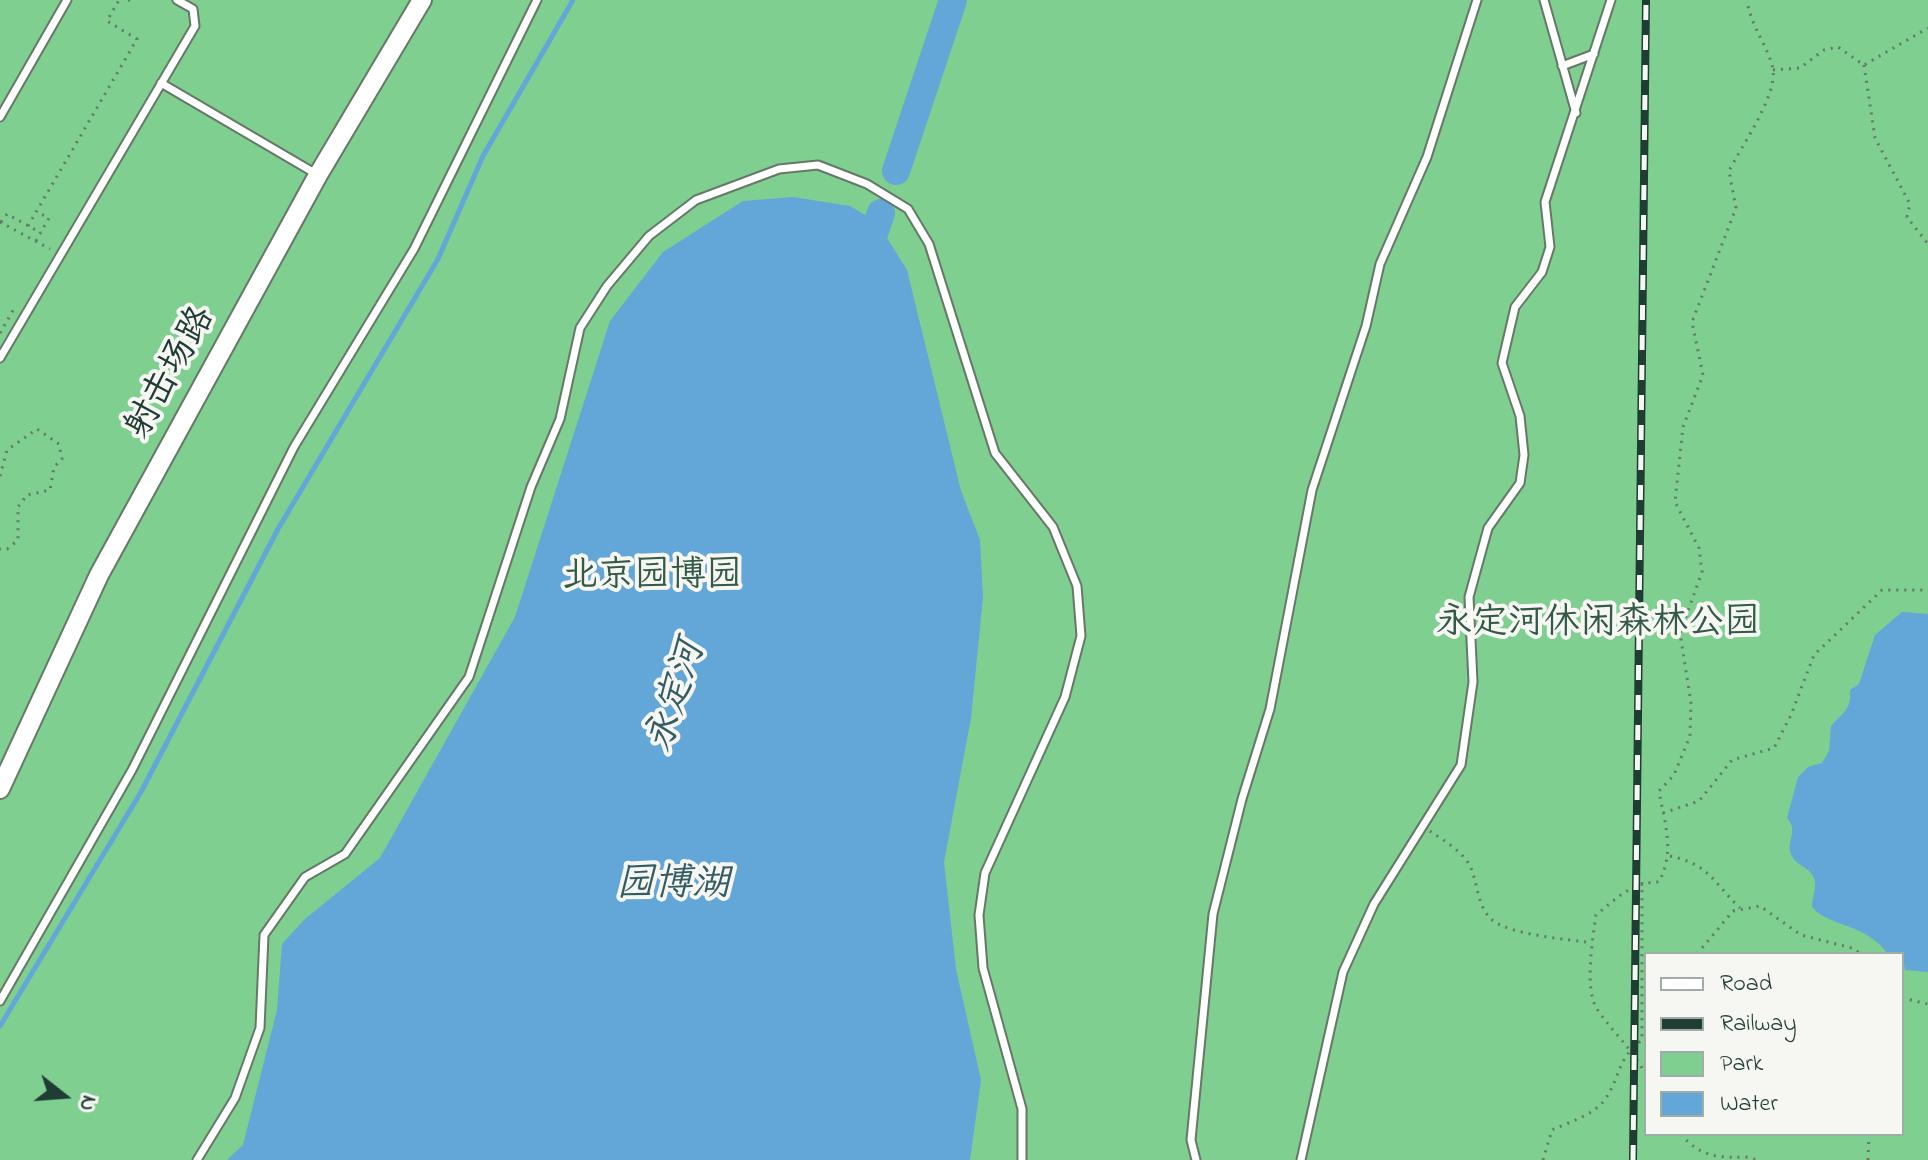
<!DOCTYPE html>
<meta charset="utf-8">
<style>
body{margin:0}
#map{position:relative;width:1928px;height:1160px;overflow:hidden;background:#eee4c8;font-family:"Indie Flower",sans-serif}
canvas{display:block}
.legend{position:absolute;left:1644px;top:952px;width:260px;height:184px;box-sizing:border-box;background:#f6f6f2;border:2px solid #a0aca6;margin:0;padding:10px 14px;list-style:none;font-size:24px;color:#1f3d34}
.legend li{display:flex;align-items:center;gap:16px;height:40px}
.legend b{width:40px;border:2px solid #a0aca6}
.north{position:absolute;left:24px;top:1056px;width:80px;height:80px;-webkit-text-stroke:6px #f6f6f2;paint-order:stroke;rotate:107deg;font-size:22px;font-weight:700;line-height:32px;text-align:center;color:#1f3d34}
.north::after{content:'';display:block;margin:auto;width:28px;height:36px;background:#1f3d34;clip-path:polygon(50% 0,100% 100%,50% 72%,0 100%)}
</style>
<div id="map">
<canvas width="1928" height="1160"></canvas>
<ul class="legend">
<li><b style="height:10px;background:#fff"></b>Road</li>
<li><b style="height:10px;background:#1f3d34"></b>Railway</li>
<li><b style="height:22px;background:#7ecf90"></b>Park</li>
<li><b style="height:22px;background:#63a6d8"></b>Water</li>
</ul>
<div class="north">N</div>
</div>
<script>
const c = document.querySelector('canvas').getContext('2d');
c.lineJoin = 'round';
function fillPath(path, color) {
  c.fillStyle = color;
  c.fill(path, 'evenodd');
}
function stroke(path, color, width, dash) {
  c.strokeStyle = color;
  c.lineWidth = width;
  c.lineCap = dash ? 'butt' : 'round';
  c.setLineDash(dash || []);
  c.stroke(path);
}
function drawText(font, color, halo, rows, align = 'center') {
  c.font = font + ' "Indie Flower","LXGW WenKai TC",sans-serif';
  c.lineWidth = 8;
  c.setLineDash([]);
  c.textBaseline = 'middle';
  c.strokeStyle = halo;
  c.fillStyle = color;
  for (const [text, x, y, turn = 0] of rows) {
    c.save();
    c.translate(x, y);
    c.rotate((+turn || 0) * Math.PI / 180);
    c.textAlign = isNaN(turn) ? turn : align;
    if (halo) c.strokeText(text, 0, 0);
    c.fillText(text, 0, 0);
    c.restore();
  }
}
const green = new Path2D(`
 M 0,0 L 1928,0 L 1928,1160 L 0,1160 ZM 1646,954 L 1902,954 L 1902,1134 L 1646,1134 Z`);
const water = new Path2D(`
 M 793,197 L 850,206 L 877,222 L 907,270 L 961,491 L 980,540 L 983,597 L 971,718 L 944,862 L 956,969 L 981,1080 L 970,1160 L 227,1160 L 243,1145 L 277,1010 L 282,944 L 305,919 L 380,858 L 515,617 L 610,321 L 663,252 L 743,201 Z
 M 1902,612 L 1928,614 L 1928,972 L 1905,970 L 1902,954 L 1888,954 C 1863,921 1830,928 1812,907 C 1812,899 1816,889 1815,882 C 1813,866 1795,867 1791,854 C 1786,840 1799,831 1787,818 L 1798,777 L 1808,767 L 1822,763 L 1829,751 L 1831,726 C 1842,713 1852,710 1850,690 L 1859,684 L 1875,635 Z`);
const stream = new Path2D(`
 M 0,1026 L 141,792 L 278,529 L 438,259 L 483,156 L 573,0`);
const river = new Path2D(`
 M 896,171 L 953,0
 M 866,257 L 881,213`);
const path = new Path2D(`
 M 128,0 L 133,0
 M 1864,65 L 1875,138 L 1910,204 L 1907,217 L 1928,244
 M 1773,70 L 1800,68 L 1824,50 L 1838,47 L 1864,65 L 1928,28
 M 0,222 L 50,249
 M 1,222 L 7,214 L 41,233
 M 28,226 L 137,39 L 107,21 L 119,0
 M 36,241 L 49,218 L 37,212
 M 0,333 L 15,307
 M 0,476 L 7,450 L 37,429 L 59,444 L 62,459 L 54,467 L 50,490 L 27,495 L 18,507 L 18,540 L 7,549 L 0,549
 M 1663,813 L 1699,801 L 1732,760 L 1774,748 L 1791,715 L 1814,655 L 1882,590 L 1928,590
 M 1430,831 C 1444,841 1463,851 1471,868 C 1478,885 1477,905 1491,919 C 1508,935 1568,939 1592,943
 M 1670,856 C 1710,865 1712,881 1740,908
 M 1697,954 L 1733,911 L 1760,906 L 1801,935 L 1852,948 L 1861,954
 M 1902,998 L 1928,1004
 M 1646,1075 C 1631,1047 1613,1033 1597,1009 C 1584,989 1593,937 1596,915 C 1617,898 1632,882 1659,882 C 1675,851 1665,825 1659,791 L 1674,775 L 1690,736 L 1691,703 L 1680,633 L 1702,572 L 1699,548 L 1675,502 L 1683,427 L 1703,375 L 1692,322 L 1736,208 L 1729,171 C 1741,147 1777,96 1773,70 C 1770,49 1751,28 1747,0
 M 1681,1134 C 1700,1158 1721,1158 1750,1157 L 1756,1160
 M 1543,1160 L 1552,1130 C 1569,1122 1595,1115 1606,1098 C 1621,1075 1617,1059 1642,1040 L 1642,882
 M 1868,1160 L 1869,1134`);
const service = new Path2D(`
 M 1544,0 L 1576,113
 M 1562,66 L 1594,54
 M 161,83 L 318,175
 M 0,117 L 67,0
 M 0,358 L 195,26 L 193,9 L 177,0
 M 0,1001 L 132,770 L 294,447 L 414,249 L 537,0
 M 197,1160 L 235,1098 L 260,1028 L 264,935 L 305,877 L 345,854 L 469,677 L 531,487 L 560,419 L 580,328 L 607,286 L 649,236 L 696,200 L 779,169 L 818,165 L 867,184 L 908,209 L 929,244 L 995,453 L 1053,527 L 1077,586 L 1081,636 L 1065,697 L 985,873 L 979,915 L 983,968 L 1022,1109 L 1022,1160
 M 1196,1160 L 1191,1140 L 1213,914 L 1242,799 L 1270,709 L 1312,490 L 1366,326 L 1380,264 L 1427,157 L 1477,0
 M 1301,1160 L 1343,972 L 1374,904 L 1461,765 L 1473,682 L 1469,597 L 1488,528 L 1520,483 L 1524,455 L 1520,416 L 1502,363 L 1515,307 L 1542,272 L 1550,247 L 1545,202 L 1611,0`);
const tertiary = new Path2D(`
 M 0,789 L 99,575 L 318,175 L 422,0`);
const rail = new Path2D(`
 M 1633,1160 L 1646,0`);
const streetNames = [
 ["射击场路",173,374,-61]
];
const parkNames = [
 ["北京园博园",652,579],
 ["永定河休闲森林公园",1598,626]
];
const waterNames = [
 ["永定河",679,697,-72],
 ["园博湖",673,888]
];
fillPath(green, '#7ecf90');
fillPath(water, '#63a6d8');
stroke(stream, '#63a6d8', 5);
stroke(river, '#63a6d8', 28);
stroke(service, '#677768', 11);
stroke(tertiary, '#677768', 22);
stroke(path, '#677768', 3, [2, 6]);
stroke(service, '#fff', 7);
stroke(tertiary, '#fff', 18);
stroke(rail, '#1f3d34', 8);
stroke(rail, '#f6f6f2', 5, [15]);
drawText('36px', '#1f3d34', '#f6f6f2', streetNames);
drawText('36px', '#325a46', '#f6f6f2', parkNames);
drawText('italic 38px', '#335c65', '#f6f6f2', waterNames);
</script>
